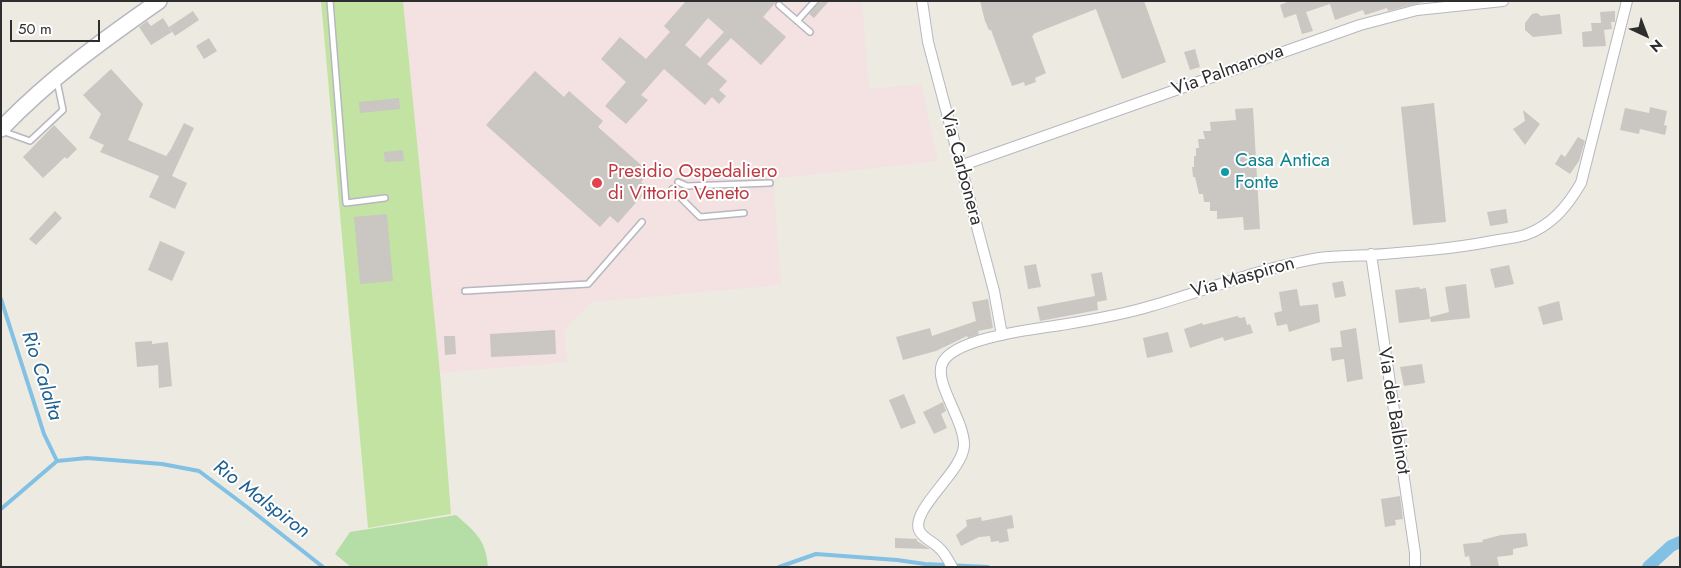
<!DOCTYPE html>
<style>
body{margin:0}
#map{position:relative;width:1681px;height:568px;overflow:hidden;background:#edeae2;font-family:Jost,sans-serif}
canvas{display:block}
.frame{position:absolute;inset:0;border:2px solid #2e2e2e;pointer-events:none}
.north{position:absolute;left:1621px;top:10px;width:50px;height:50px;-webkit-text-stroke:4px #fff;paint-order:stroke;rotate:137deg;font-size:14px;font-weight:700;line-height:20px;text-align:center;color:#2e2e2e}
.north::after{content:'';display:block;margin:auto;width:18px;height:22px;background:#2e2e2e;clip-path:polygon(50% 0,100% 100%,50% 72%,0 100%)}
.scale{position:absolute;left:10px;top:20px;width:90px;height:22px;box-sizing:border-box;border:2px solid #2e2e2e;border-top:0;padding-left:6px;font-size:15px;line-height:18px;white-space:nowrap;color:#2e2e2e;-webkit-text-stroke:4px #fff;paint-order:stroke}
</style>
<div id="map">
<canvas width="1681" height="568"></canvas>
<div class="frame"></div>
<div class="north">N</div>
<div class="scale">50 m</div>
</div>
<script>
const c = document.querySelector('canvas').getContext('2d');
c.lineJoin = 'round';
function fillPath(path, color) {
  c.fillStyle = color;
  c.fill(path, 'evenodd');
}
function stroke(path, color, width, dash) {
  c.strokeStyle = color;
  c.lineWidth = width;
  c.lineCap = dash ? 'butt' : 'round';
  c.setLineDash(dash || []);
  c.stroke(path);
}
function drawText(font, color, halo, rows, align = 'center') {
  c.font = font + ' Jost,sans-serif';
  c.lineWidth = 4;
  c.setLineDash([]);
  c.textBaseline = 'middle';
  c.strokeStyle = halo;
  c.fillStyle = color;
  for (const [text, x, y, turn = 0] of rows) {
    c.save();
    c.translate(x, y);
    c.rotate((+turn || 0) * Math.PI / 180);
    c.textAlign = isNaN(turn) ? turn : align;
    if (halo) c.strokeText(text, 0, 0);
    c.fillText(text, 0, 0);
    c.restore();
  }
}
const medical = new Path2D(`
 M 403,1 L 862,1 L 869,89 L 921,84 L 938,161 L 773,179 L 781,285 L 593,302 L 564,329 L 567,362 L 440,373 Z`);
const green = new Path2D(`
 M 456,515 C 475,532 486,539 488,567 L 351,567 L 335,554 L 350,532 Z`);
const pitch = new Path2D(`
 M 321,1 L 403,1 L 440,373 L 451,514 L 368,528 Z`);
const stream = new Path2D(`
 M 1,299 L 44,434 L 57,461
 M 57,461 L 87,458 L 162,464 L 199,471 L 247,507 L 323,567
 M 1,509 L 57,461
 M 779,567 L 816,554 L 897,560 L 925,564 L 988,567`);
const canal = new Path2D(`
 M 1648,567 L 1671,546 L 1680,542`);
const building = new Path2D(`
 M 686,1 L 777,1 L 763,17 L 786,37 L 761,65 L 731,38 L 707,64 L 727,81 L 719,90 L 726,96 L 719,104 L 712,97 L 705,105 L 664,69 L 641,95 L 648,100 L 626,124 L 605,106 L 626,82 L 601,59 L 620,37 L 646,59 L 670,32 L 664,26 ZM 708,18 L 724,32 L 700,58 L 685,45 Z
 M 819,1 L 829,1 L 814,18 L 809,14 Z
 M 980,1 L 1144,1 L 1166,62 L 1122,79 L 1096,9 L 1033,34 L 1034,35 L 1032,36 L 1046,73 L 1035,78 L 1036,82 L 1025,86 L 1024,82 L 1012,86 L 991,30 L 989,30 L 985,21 Z
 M 1290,1 L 1424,1 L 1424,2 L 1388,11 L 1387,8 L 1365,15 L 1363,10 L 1335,20 L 1330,4 L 1306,12 L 1313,31 L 1302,34 L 1296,14 L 1284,18 L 1280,5 Z
 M 193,11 L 199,20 L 175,36 L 169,27 Z
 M 1615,11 L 1615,22 L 1611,22 L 1612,29 L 1604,30 L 1606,46 L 1583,47 L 1582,32 L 1592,31 L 1591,23 L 1601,23 L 1600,12 Z
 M 1537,13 L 1541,16 L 1560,14 L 1562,34 L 1533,37 L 1525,30 L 1525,23 L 1532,14 Z
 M 163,18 L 172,32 L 151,45 L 139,27 L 147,21 L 151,26 Z
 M 209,38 L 217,51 L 204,59 L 196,46 Z
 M 1195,49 L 1200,67 L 1190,70 L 1184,52 Z
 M 111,69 L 143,104 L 128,140 L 166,156 L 171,149 L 184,123 L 194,128 L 172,176 L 187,183 L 175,209 L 149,197 L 159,176 L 100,152 L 104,145 L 89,138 L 101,114 L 83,95 Z
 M 535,71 L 564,97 L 569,91 L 603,121 L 598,127 L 649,172 L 641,182 L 648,189 L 618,223 L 610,216 L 600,227 L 486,125 Z
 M 399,98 L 400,109 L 360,113 L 359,102 Z
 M 1434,103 L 1446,222 L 1413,225 L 1401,107 Z
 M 1650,107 L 1667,111 L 1664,125 L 1667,126 L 1665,135 L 1640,129 L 1639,134 L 1620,130 L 1625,108 L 1649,113 Z
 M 1253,108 L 1260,229 L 1244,230 L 1243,217 L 1217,219 L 1217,211 L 1210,211 L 1210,202 L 1204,202 L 1203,194 L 1199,194 L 1195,177 L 1193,177 L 1192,167 L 1194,167 L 1194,156 L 1196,156 L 1196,148 L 1199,148 L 1198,139 L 1205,139 L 1203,131 L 1211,131 L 1210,122 L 1236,120 L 1235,109 Z
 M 1523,110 L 1540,124 L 1525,145 L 1513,129 L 1525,121 Z
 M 54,125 L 77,149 L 67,159 L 65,157 L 43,178 L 23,157 Z
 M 1578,137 L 1585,141 L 1579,161 L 1570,174 L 1555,164 L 1561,154 L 1565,157 Z
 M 403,150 L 404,161 L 385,162 L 384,152 Z
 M 1506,209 L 1508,223 L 1490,226 L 1487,212 Z
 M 55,211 L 62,218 L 36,245 L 29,239 Z
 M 387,214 L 393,281 L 360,284 L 354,217 Z
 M 160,241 L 185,252 L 172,281 L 148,270 Z
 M 1036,264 L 1041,287 L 1028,289 L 1024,266 Z
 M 1509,265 L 1514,284 L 1495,288 L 1490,269 Z
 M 1102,272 L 1107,300 L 1097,302 L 1098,310 L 1040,321 L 1037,307 L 1095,296 L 1091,274 Z
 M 1343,281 L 1346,296 L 1335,298 L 1332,283 Z
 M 1466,284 L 1470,318 L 1431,322 L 1430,317 L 1449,312 L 1445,287 Z
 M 1419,287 L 1420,289 L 1426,288 L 1430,319 L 1399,323 L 1395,290 Z
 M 1297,289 L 1300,306 L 1318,304 L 1320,322 L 1289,332 L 1287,324 L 1277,326 L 1274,313 L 1282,311 L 1279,292 Z
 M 988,299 L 993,328 L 978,331 L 979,334 L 968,338 L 967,336 L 936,351 L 903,360 L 896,337 L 930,328 L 932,336 L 976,321 L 972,302 Z
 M 1559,301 L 1563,320 L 1543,325 L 1538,307 Z
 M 1237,316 L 1240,318 L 1245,317 L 1247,325 L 1250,324 L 1253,333 L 1224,341 L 1223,337 L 1190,348 L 1184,329 L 1202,323 L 1203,325 Z
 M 1356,328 L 1363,379 L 1347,382 L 1344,359 L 1332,361 L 1330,348 L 1342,347 L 1340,331 Z
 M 555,330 L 556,354 L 491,357 L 490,334 Z
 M 1168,332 L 1173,352 L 1147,358 L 1143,338 Z
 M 444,336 L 455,336 L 456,354 L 445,355 Z
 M 152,341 L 152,344 L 168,342 L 172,386 L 159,388 L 158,365 L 137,367 L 135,342 Z
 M 1422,364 L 1425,383 L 1404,386 L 1400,367 Z
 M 904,394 L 916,423 L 901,429 L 889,400 Z
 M 943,402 L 946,411 L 941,414 L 947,428 L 934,434 L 923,412 Z
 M 1400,496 L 1403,519 L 1395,520 L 1396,525 L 1385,527 L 1381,499 Z
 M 1012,515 L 1014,528 L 1007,529 L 1009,541 L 999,543 L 999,541 L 991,542 L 990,536 L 979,537 L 961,546 L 956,535 L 967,526 L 966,520 L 981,517 L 982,521 Z
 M 1526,533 L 1528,546 L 1513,549 L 1513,555 L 1497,557 L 1499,567 L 1471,567 L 1469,556 L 1465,557 L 1463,544 L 1483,542 L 1482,540 L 1501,535 Z
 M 895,538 L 917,539 L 917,541 L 930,549 L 895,548 Z`);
const service = new Path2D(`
 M 330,1 L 346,203 L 385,198
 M 779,5 L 810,32
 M 797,21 L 815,1
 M 2,131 L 30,141 L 63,110 L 57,81
 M 678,182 L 687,186 L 770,183
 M 672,189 L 700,217 L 744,213
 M 465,291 L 588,284 L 642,222`);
const minor = new Path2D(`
 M 922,1 L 928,42 L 994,291 L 1002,335
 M 960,166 L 1360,25 L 1417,10 L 1503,1
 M 1371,254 L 1415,553 L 1415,567
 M 952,567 C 948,560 945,553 939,548 C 934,542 922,538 919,530 C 911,509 962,472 964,446 C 965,421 934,383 942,364 C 952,338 1035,329 1061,325 C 1091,320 1122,315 1151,306 C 1207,290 1261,268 1319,258 C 1336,256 1353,256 1370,255 C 1411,252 1452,249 1493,241 C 1504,239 1515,238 1525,235 C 1551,226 1567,207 1581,183 L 1627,1`);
const secondary = new Path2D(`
 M 1,129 C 49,79 103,40 159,1`);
const markers = [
 [1225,172,5,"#0f9aa8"],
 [597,183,6,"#e0444e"]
];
const streetNames = [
 ["Via Palmanova",1228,71,-20],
 ["Via Carbonera",961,168,75],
 ["Via Maspiron",1243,278,-16],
 ["Via dei Balbinot",1393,411,81]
];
const cultureNames = [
 ["Casa Antica",1235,161],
 ["Fonte",1235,183]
];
const healthNames = [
 ["Presidio Ospedaliero",608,172],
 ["di Vittorio Veneto",608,194]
];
const waterNames = [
 ["Rio Calalta",41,376,72],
 ["Rio Malspiron",261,500,37]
];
fillPath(medical, '#f3e2e1');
fillPath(green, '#b4dea5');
fillPath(pitch, '#c3e3a2');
stroke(stream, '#82c1e3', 4);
stroke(canal, '#82c1e3', 12);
fillPath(building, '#cac6c1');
stroke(service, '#b6b7c0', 8);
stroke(minor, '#b6b7c0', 12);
stroke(secondary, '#b6b7c0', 18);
stroke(service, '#fff', 5);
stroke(minor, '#fff', 10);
stroke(secondary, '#fff', 15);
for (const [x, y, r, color] of markers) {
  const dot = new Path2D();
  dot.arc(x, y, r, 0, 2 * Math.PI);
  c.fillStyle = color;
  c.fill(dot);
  stroke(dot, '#fff', 2);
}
drawText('19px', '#2e2e2e', '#fff', streetNames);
drawText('19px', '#0d838f', '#fff', cultureNames, 'left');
drawText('19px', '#be3a42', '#fff', healthNames, 'left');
drawText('italic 20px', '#1d6193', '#fff', waterNames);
</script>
